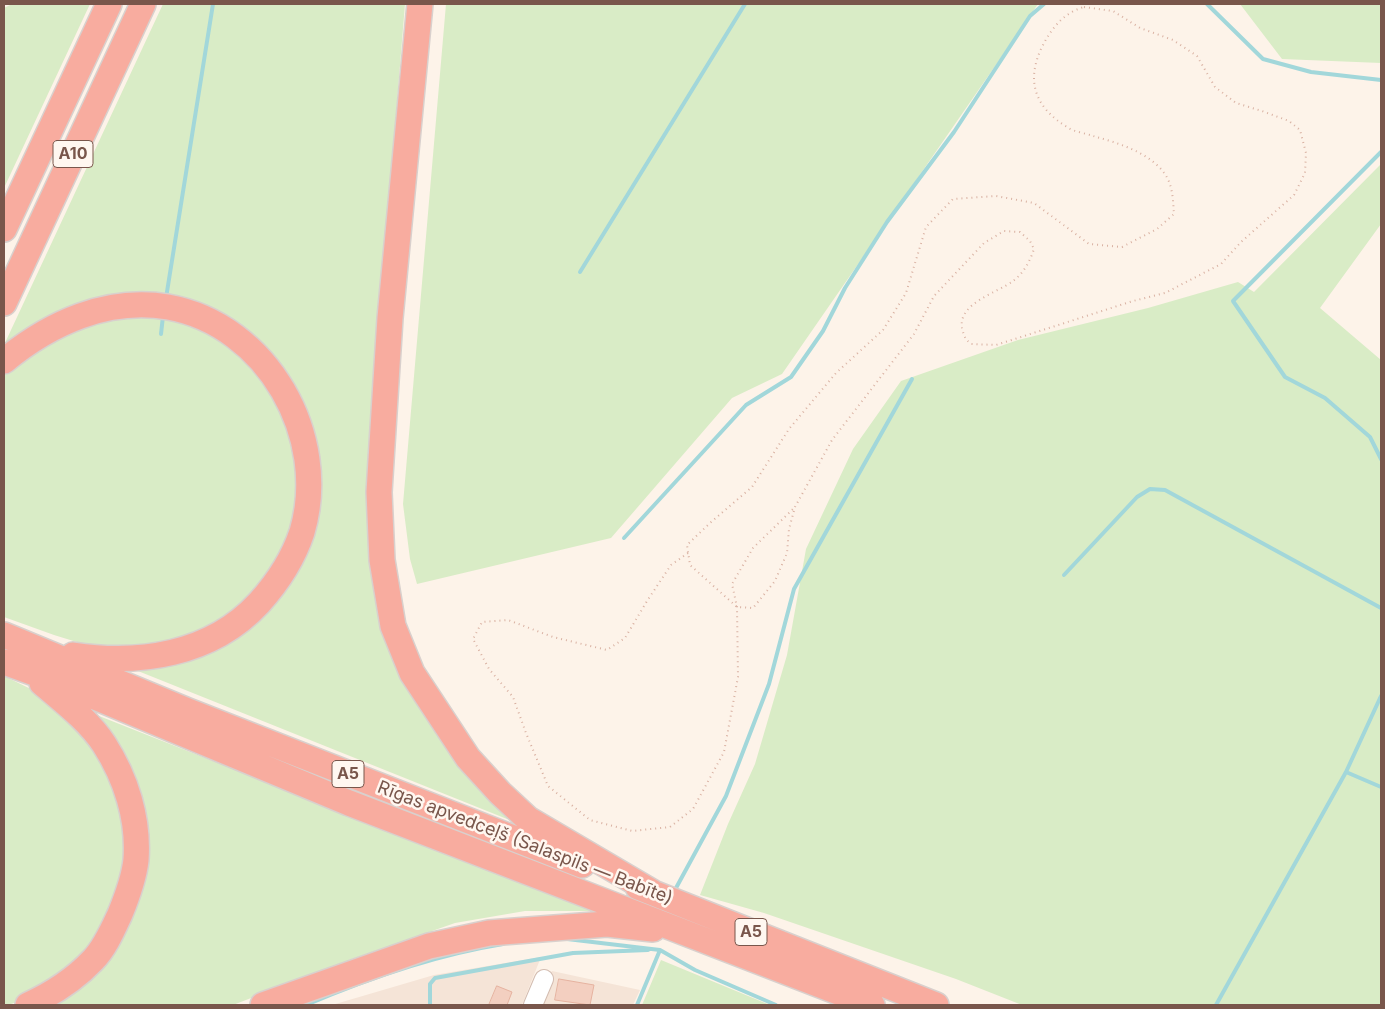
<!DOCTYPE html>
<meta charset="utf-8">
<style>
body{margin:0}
#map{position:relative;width:1385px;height:1009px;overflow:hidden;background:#fdf3e9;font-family:Inter,sans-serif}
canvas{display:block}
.frame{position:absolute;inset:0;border:5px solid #79564b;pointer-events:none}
</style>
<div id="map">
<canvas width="1385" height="1009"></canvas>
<div class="frame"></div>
</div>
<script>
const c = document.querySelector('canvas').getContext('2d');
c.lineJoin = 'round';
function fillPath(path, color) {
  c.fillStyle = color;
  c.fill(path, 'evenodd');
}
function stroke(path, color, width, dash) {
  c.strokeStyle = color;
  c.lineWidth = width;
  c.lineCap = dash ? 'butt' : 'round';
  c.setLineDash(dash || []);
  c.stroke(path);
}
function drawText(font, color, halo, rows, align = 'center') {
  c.font = font + ' Inter,sans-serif';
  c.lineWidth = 5;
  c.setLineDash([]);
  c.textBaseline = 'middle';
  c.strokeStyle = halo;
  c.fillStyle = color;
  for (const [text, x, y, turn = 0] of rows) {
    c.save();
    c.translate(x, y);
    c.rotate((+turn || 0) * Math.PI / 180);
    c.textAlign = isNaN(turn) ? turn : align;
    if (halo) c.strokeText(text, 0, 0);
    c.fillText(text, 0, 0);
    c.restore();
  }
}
const residential = new Path2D(`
 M 541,957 L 522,1005 L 332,1005 L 434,975 Z
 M 552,971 L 640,990 L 633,1005 L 538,1005 Z`);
const green = new Path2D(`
 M 12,4 L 90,4 L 4,188 L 4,8 Z
 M 163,4 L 405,4 L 373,396 L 404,676 L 445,745 L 477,787 L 512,821 L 133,669 L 180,660 L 298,563 L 306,415 L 175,300 L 4,349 L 4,345 Z
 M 446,4 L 1038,4 L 782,374 L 732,398 L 611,538 L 417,584 L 410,559 L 403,504 Z
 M 1240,4 L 1381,4 L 1381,63 L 1282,59 Z
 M 1381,164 L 1381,224 L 1320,308 L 1381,360 L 1381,1005 L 1022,1005 L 956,979 L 764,913 L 700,895 L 728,824 L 755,764 L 787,655 L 806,549 L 853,449 L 901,381 L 1018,340 L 1148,308 L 1238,282 L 1254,292 Z
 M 122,314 L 182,320 L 236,347 L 287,416 L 301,476 L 286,548 L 240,612 L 180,643 L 118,648 L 80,643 L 54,635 L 4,617 L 4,372 L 47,338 Z
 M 4,676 L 37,692 L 73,716 L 113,780 L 128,836 L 125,886 L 89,953 L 29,998 L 8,1005 L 4,1005 Z
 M 89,712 L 547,893 L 611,916 L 590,911 L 525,911 L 455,923 L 352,959 L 233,1005 L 50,1005 L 65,996 L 145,844 Z
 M 661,960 L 770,1005 L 642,1005 Z`);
const stream = new Path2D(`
 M 1207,4 L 1263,59 L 1311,72 L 1381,80
 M 1381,152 L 1233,301 L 1285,377 L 1325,398 L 1370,437 L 1381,459
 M 580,272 L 745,4
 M 166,298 L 213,4
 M 161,334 L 163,316
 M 624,538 L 746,405 L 791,377 L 823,331 L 845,288 L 887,222 L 954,132 L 1030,16 L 1044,4
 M 1064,575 L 1137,497 L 1150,489 L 1165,490 L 1381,608
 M 1346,772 L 1381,787
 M 676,888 L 726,796 L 769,684 L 794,589 L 912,379
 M 567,939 L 660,950 L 695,970 L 776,1005
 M 306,1005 C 369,978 435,955 503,944
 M 430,1005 L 430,984 L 435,978 L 573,953 L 648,950
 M 637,1005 L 660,950
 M 1216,1005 L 1346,772 L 1381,696`);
const building = new Path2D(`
 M 559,979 L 594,985 L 590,1005 L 555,1000 Z
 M 497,986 L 512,992 L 507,1005 L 489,1005 Z`);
const path = new Path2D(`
 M 1084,7 L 1113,11 L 1140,28 L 1173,40 L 1197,56 L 1215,87 L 1236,103 L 1262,111 L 1289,121 L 1300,130 L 1306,153 L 1305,173 L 1294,195 L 1241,242 L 1221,264 L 1165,293 L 1133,301 L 996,345 L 971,344 C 965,339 964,336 962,328 C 958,303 997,293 1013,281 C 1024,273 1030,261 1034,249 L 1030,241 L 1020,232 L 1004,231 L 984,243 L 934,296 L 914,334 L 832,440 L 795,507 L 789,529 L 787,553 L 775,581 L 753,608 L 737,607 L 690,565 L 687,545 L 710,523 L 752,487 L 789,429 L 836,373 L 883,330 L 906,293 L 926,227 L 953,199 L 996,196 L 1034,203 L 1089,244 L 1122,247 L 1157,229 L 1174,214 C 1173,201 1173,186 1165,174 C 1149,152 1118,143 1093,136 C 1085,133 1074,132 1067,127 C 1036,108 1025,82 1042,47 C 1051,29 1063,13 1084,7 Z
 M 688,553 L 671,565 L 647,601 L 625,638 L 607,650 L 553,637 L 508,620 L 482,622 L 473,639 L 489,669 L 513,697 L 526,733 L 548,786 L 590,820 L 632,831 L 670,827 L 693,809 L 724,752 L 738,677 L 737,607 L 732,584 L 753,548 L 793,509`);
const minor = new Path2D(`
 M 533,1005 L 544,979`);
const highway = new Path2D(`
 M 420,4 L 390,318 L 379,492 L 382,560 L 393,626 L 412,673 L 468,758 L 500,793 L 528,819 L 652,892
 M 4,229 L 109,4
 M 4,303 L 143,4
 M 4,361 C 50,323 107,297 168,307 C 268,325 330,437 302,532 C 293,559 278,582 259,603 C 211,655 139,665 73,655
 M 4,635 L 188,711 L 582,865
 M 4,662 L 59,682 L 349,803 L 872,1005
 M 638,887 L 936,1005
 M 28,1005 C 52,994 75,979 93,960 C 105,948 113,929 120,914 C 127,897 134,878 136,860 C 139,819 126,778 104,744 C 88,720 64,702 42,683
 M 263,1005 L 429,946 L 489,933 L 607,924 L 653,929`);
const shields = [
 [73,154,40],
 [348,774,32],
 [751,932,32]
];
const shieldNames = [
 ["A10",73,154],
 ["A5",348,774],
 ["A5",751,932]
];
const streetNames = [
 ["Rīgas apvedceļš (Salaspils — Babīte)",525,843,21]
];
fillPath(residential, '#f5e4d7');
fillPath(green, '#d9ecc6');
stroke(stream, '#a2d7da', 4);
fillPath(building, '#f3cfc0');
stroke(building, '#e6b3a0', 1);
stroke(minor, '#d3bcb0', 20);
stroke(highway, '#d9d0cd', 28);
stroke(path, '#d9b1a2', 2, [1, 4]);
stroke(minor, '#fff', 18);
stroke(highway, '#f8ac9f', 25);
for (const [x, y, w] of shields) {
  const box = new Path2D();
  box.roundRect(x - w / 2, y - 13.5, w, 27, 4);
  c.fillStyle = '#fff7f0';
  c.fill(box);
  stroke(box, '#79564b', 1);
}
drawText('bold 16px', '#79564b', null, shieldNames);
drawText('18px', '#79564b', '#fff7f0', streetNames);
</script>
